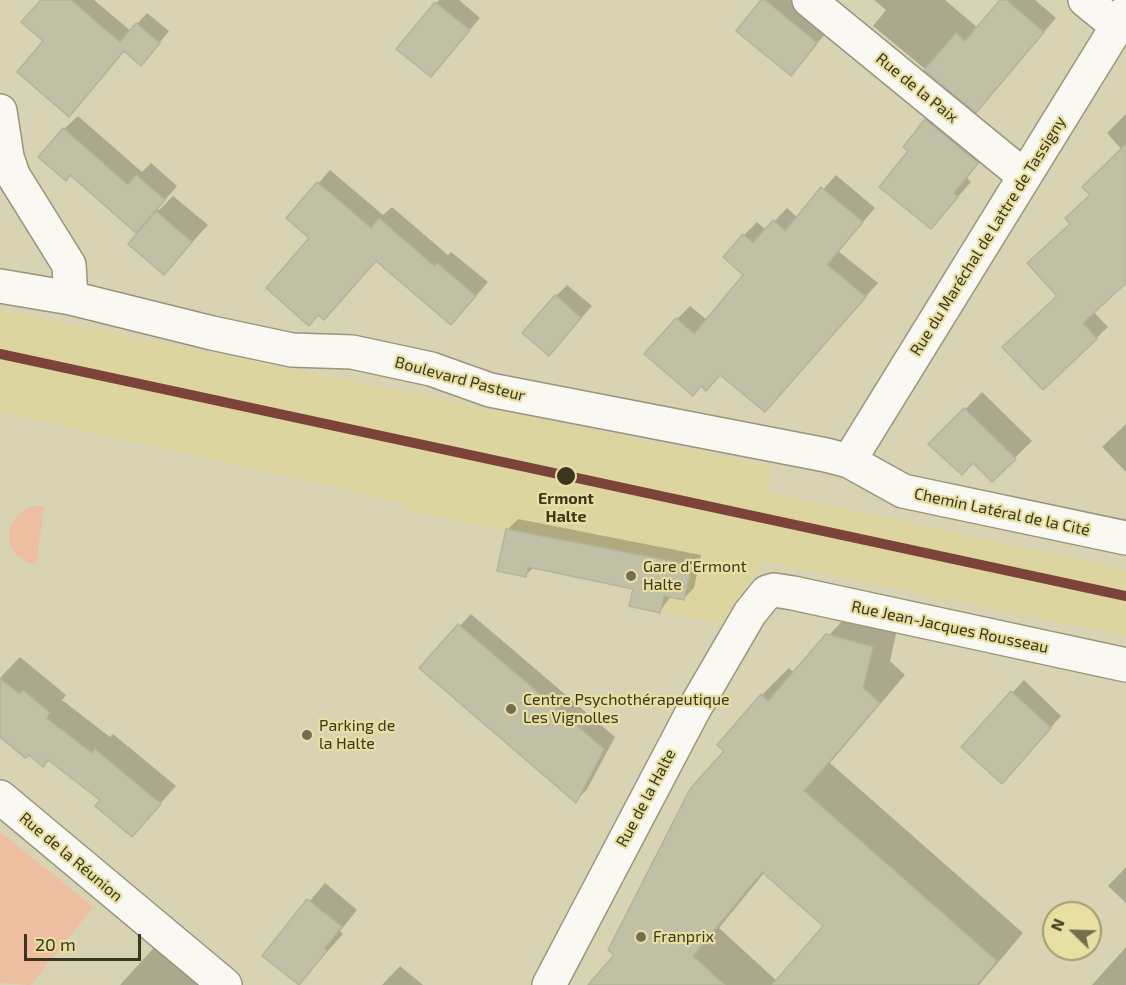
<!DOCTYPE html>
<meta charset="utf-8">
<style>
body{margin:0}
#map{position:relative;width:1126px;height:985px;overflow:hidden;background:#d8d3b2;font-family:"Exo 2",sans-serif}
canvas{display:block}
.north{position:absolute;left:1042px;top:901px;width:60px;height:60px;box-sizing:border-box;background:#e8dfa2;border:2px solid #a39c6e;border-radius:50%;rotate:293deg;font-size:16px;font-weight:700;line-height:24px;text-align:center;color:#3b371f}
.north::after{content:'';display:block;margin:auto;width:21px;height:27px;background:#726e52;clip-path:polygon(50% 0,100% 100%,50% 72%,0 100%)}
.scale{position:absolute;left:24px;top:934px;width:117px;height:27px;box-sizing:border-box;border:3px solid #3b371f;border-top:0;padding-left:8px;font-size:18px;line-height:21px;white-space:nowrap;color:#3b371f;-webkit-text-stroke:4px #e8dfa2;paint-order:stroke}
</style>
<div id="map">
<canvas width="1126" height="985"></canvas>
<div class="north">N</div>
<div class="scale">20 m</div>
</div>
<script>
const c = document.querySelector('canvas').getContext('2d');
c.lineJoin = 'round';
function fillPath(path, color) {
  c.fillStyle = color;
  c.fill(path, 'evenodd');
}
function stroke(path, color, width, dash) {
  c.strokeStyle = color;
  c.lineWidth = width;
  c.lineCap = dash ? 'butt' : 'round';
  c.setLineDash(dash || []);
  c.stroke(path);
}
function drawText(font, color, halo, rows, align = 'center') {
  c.font = font + ' "Exo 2",sans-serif';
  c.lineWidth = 4.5;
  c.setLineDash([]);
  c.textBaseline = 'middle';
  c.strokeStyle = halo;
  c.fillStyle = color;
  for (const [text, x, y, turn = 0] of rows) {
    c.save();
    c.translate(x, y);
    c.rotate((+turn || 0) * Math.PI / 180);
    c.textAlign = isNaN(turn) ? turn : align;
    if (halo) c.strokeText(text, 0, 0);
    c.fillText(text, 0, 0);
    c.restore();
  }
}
const built = new Path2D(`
 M 0,310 L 771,466 L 768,492 L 1126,570 L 1126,636 L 763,561 L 724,624 L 629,606 L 633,589 L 557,573 L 563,541 L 420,514 L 403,510 L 404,505 L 353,491 L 0,412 Z`);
const green = new Path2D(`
 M 32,506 L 44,506 L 36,565 C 1,556 0,520 32,506 Z
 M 0,832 L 93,907 L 31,985 L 0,983 Z`);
const shadow = new Path2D(`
 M 43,0 L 94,0 L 131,31 L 147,13 L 169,31 L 151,53 L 125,50 L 79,104 L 45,41 Z
 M 439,0 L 459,0 L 480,18 L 431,75 L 398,48 Z
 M 763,0 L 790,0 L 828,31 L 790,74 Z
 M 874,0 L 945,0 L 978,28 L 1002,0 L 1035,0 L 1056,18 L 976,111 L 873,26 L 886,10 Z
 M 940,106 L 991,148 L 967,178 L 971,182 L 931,227 L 910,151 L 926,120 Z
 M 1126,114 L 1126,280 L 1093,311 L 1108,327 L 1043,388 L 1072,223 L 1122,150 L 1107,133 Z
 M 78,116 L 142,172 L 151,163 L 177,186 L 157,209 L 159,210 L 173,196 L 208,225 L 164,273 L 153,217 L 64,129 Z
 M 330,170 L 383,215 L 392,207 L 448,255 L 451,252 L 488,282 L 464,310 L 377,259 L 311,238 L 288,218 Z
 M 836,175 L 875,208 L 838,251 L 878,283 L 765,410 L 677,319 L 690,306 L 707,320 L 746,274 L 744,235 L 757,222 L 766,230 L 787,208 L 798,218 Z
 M 567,285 L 592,306 L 560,342 L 556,296 Z
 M 982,392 L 1032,441 L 992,480 L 973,461 L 931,444 Z
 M 1126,424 L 1126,472 L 1102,447 Z
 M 518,519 L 701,555 L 694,588 L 684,598 L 671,596 L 660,611 L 635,588 L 534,567 L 525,576 L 507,530 Z
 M 855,607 L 899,620 L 890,661 L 905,675 L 830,763 L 1023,933 L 979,985 L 615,985 L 616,955 L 726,751 L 720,745 L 762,695 L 789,668 L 794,673 ZM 764,873 L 825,926 L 777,981 L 719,928 Z
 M 471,614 L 615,737 L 587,789 L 576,801 L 421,668 Z
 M 20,657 L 66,695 L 62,700 L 110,737 L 113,734 L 176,786 L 132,835 L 102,800 L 49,759 L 43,765 L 0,735 L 0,678 Z
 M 1024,680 L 1061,716 L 1013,770 L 963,747 Z
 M 1126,867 L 1126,903 L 1108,886 Z
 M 325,883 L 357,910 L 340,931 L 343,934 L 299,983 L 264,955 Z
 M 159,942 L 213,985 L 120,985 Z
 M 1126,947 L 1126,985 L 1092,985 Z
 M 400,966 L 423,985 L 382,985 Z`);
const building = new Path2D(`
 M 41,0 L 71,0 L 120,42 L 136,23 L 160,43 L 141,66 L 124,51 L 69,117 L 17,72 L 43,41 L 21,22 Z
 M 761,0 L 765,0 L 817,43 L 791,76 L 736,31 Z
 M 1000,0 L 1006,0 L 1044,32 L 976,113 L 924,70 L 956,33 L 965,41 Z
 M 435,2 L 470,30 L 431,77 L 396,49 Z
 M 925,119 L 978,163 L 954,193 L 958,197 L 931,229 L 879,187 L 908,151 L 903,147 Z
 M 63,128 L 128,185 L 136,175 L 165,200 L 136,233 L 70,175 L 66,181 L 38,157 Z
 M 1126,144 L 1126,283 L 1083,323 L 1097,339 L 1043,390 L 1002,347 L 1057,296 L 1027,263 L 1070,224 L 1065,218 L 1090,195 L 1082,187 Z
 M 317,182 L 371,228 L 379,218 L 434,266 L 437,263 L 476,296 L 451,325 L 376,261 L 324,320 L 318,315 L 309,326 L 266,288 L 309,238 L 286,218 Z
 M 821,187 L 863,222 L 827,265 L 866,297 L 765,412 L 720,375 L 706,391 L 701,386 L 693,396 L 644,354 L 676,318 L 694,334 L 743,275 L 723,257 L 743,234 L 753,243 L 773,220 L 785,231 Z
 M 156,211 L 192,242 L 164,275 L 128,244 Z
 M 555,295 L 581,318 L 549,356 L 522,333 Z
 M 964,408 L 1016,459 L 992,482 L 973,463 L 962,475 L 928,444 Z
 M 506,529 L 692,565 L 684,600 L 664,596 L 660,613 L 629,606 L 633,589 L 528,567 L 526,577 L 497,571 Z
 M 458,624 L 604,749 L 576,803 L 419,668 Z
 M 826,634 L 873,647 L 863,688 L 880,703 L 804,791 L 997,961 L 977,985 L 772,985 L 823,926 L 762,872 L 693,956 L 725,985 L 588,985 L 614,955 L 608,950 L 690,789 L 724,751 L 717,745 L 761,694 L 768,701 Z
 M 0,679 L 20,694 L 23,690 L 50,713 L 46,718 L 92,753 L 95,749 L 161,804 L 132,837 L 95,806 L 100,800 L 48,760 L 43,767 L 29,755 L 25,758 L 0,737 Z
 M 1011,691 L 1051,728 L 1002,784 L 961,747 Z
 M 307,899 L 342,927 L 324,949 L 327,951 L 299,985 L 262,956 Z`);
const minor = new Path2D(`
 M 809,0 L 1024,176
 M 1085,0 L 1117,26
 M 0,111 L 7,157 L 13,175 L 69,265 L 71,298
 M 0,286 L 71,298 L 212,333 L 292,350 L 352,352 L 431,369 L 490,390 L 826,455 L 849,461 L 903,491 L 1126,538
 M 849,461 L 1126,12
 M 0,797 L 225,985
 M 549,985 L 693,711 L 750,613 L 767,592 L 774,590 L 793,593 L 1126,665`);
const rail1 = new Path2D(`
 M 0,354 L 1126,596`);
const markers = [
 [566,476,10,"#3b371f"],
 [631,576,6,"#726e52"],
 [511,709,6,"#726e52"],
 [307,735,6,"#726e52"],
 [641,937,6,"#726e52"]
];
const streetNames = [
 ["Rue de la Paix",917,88,39],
 ["Rue du Maréchal de Lattre de Tassigny",988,236,-58],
 ["Boulevard Pasteur",460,379,15],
 ["Chemin Latéral de la Cité",1002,512,12],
 ["Rue Jean-Jacques Rousseau",950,627,12],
 ["Rue de la Halte",646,798,-62],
 ["Rue de la Réunion",71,857,40]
];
const stopNames = [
 ["Ermont",566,499],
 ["Halte",566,517]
];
const poiNames = [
 ["Gare d'Ermont",643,567],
 ["Halte",643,585],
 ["Centre Psychothérapeutique",523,700],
 ["Les Vignolles",523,718],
 ["Parking de",319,726],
 ["la Halte",319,744],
 ["Franprix",653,937]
];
fillPath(built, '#ddd5a0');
fillPath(green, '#edbe9f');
fillPath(shadow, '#0003');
fillPath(building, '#bfc0a6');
stroke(building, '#b3b49a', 1.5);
stroke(minor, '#99957b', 36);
stroke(minor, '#f9f8f3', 33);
stroke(rail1, '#7b4339', 10);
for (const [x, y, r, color] of markers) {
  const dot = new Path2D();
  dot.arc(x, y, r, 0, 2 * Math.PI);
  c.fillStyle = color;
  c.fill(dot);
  stroke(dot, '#e8dfa2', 2);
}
drawText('16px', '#3b371f', '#e8dfa2', streetNames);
drawText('bold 16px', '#3b371f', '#e8dfa2', stopNames);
drawText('16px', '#3b371f', '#e8dfa2', poiNames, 'left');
</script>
